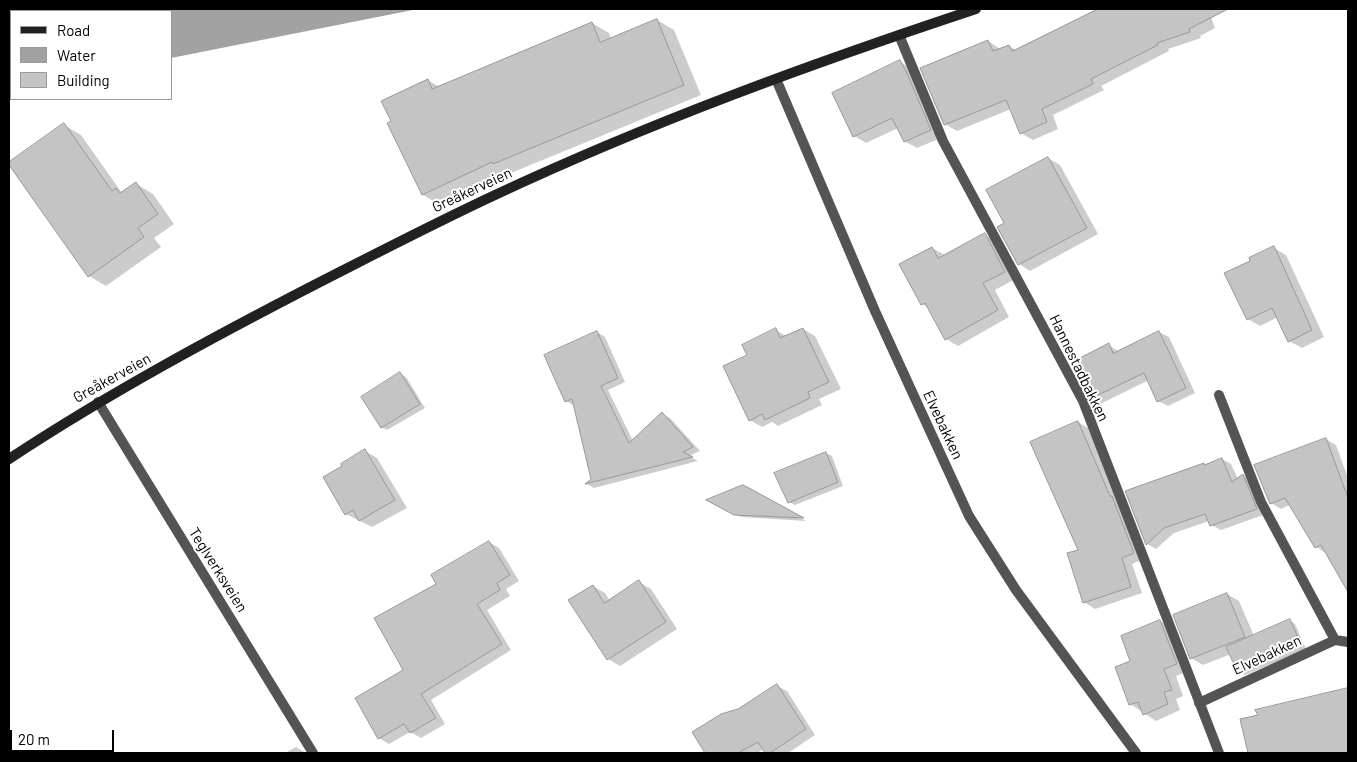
<!DOCTYPE html>
<meta charset="utf-8">
<style>
body{margin:0}
#map{position:relative;width:1357px;height:762px;overflow:hidden;background:#fff;font-family:Barlow,sans-serif}
canvas{display:block}
.frame{position:absolute;inset:0;border:10px solid #000;pointer-events:none}
.legend{position:absolute;left:10px;top:10px;width:162px;height:90px;box-sizing:border-box;background:#fff;border:1px solid #999;margin:0;padding:6px 9px;list-style:none;font-size:15px;color:#000}
.legend li{display:flex;align-items:center;gap:10px;height:25px}
.legend b{width:25px;border:1px solid #999}
.scale{position:absolute;left:10px;top:730px;width:104px;height:22px;box-sizing:border-box;border:2px solid #000;border-top:0;padding-left:6px;font-size:15px;line-height:18px;white-space:nowrap;color:#000;-webkit-text-stroke:4px #fff;paint-order:stroke}
</style>
<div id="map">
<canvas width="1357" height="762"></canvas>
<div class="frame"></div>
<ul class="legend">
<li><b style="height:6px;background:#212121"></b>Road</li>
<li><b style="height:14px;background:#a2a2a2"></b>Water</li>
<li><b style="height:14px;background:#c4c4c4"></b>Building</li>
</ul>
<div class="scale">20 m</div>
</div>
<script>
const c = document.querySelector('canvas').getContext('2d');
c.lineJoin = 'round';
function fillPath(path, color) {
  c.fillStyle = color;
  c.fill(path, 'evenodd');
}
function stroke(path, color, width, dash) {
  c.strokeStyle = color;
  c.lineWidth = width;
  c.lineCap = dash ? 'butt' : 'round';
  c.setLineDash(dash || []);
  c.stroke(path);
}
function drawText(font, color, halo, rows, align = 'center') {
  c.font = font + ' Barlow,sans-serif';
  c.lineWidth = 4;
  c.setLineDash([]);
  c.textBaseline = 'middle';
  c.strokeStyle = halo;
  c.fillStyle = color;
  for (const [text, x, y, turn = 0] of rows) {
    c.save();
    c.translate(x, y);
    c.rotate((+turn || 0) * Math.PI / 180);
    c.textAlign = isNaN(turn) ? turn : align;
    if (halo) c.strokeText(text, 0, 0);
    c.fillText(text, 0, 0);
    c.restore();
  }
}
const water = new Path2D(`
 M 9,9 L 418,9 L 171,58 L 171,11 L 11,11 L 11,90 L 9,91 Z`);
const shadow = new Path2D(`
 M 1122,9 L 1208,9 L 1215,28 L 1200,36 L 1201,38 L 1168,49 L 1169,51 L 1101,86 L 1104,90 L 1053,115 L 1058,129 L 1033,140 L 1021,133 L 1011,109 L 957,131 L 945,124 L 988,41 L 1000,49 L 1009,46 L 1016,50 L 1084,21 Z
 M 657,20 L 674,30 L 701,95 L 511,173 L 509,172 L 440,205 L 423,195 L 389,124 L 427,80 L 440,87 L 592,23 L 609,33 L 611,39 Z
 M 900,62 L 912,69 L 943,137 L 917,148 L 904,141 L 898,128 L 866,143 L 854,136 Z
 M 64,125 L 81,135 L 122,193 L 136,184 L 153,194 L 174,224 L 154,238 L 161,247 L 106,286 L 89,276 L 9,163 Z
 M 1048,158 L 1060,165 L 1098,234 L 1030,271 L 1019,264 L 1006,224 Z
 M 985,235 L 997,242 L 1017,278 L 995,290 L 1009,317 L 958,346 L 946,339 L 929,308 L 922,304 L 932,248 L 945,255 Z
 M 1274,248 L 1286,255 L 1324,337 L 1302,348 L 1289,341 L 1278,317 L 1260,326 L 1248,319 L 1251,262 Z
 M 803,329 L 815,336 L 841,389 L 819,399 L 822,405 L 778,426 L 772,422 L 762,427 L 750,420 L 748,355 L 776,330 L 787,337 Z
 M 597,332 L 605,337 L 625,382 L 608,390 L 633,441 L 662,414 L 670,418 L 700,451 L 689,456 L 698,461 L 594,488 L 587,484 L 592,479 L 575,406 L 566,401 Z
 M 1159,332 L 1169,337 L 1195,393 L 1168,406 L 1158,401 L 1149,380 L 1100,404 L 1091,398 L 1109,345 L 1119,352 Z
 M 400,374 L 406,377 L 425,408 L 387,430 L 381,427 Z
 M 1078,422 L 1088,428 L 1144,559 L 1132,564 L 1142,593 L 1095,609 L 1084,602 L 1079,550 Z
 M 1326,439 L 1336,445 L 1348,478 L 1348,577 L 1338,571 L 1326,553 L 1316,547 L 1290,505 L 1281,509 L 1271,503 Z
 M 365,451 L 377,458 L 407,508 L 372,527 L 346,514 Z
 M 826,453 L 832,456 L 843,486 L 795,505 L 789,502 Z
 M 1222,459 L 1231,464 L 1238,479 L 1243,475 L 1252,481 L 1266,514 L 1221,530 L 1211,525 L 1209,521 L 1174,533 L 1156,549 L 1147,544 L 1203,464 L 1206,466 Z
 M 743,486 L 806,521 L 741,517 L 709,500 Z
 M 489,542 L 499,548 L 519,581 L 506,589 L 510,596 L 487,610 L 511,650 L 431,700 L 445,724 L 421,738 L 410,732 L 389,744 L 379,738 L 438,584 Z
 M 639,582 L 651,589 L 677,629 L 620,666 L 608,659 L 570,601 L 593,586 L 605,593 L 610,601 Z
 M 1227,594 L 1239,601 L 1254,636 L 1289,620 L 1295,624 L 1306,649 L 1245,675 L 1239,672 L 1231,654 L 1203,665 L 1191,658 Z
 M 1160,621 L 1172,628 L 1189,671 L 1176,676 L 1183,696 L 1176,699 L 1180,710 L 1156,721 L 1130,704 L 1132,662 Z
 M 777,686 L 787,691 L 815,735 L 788,753 L 767,753 L 764,749 L 757,753 L 706,753 L 694,732 L 739,710 Z
 M 1348,690 L 1348,753 L 1250,753 L 1242,720 L 1259,716 L 1257,710 Z
 M 296,747 L 306,753 L 285,753 Z`);
const building = new Path2D(`
 M 1098,9 L 1228,9 L 1189,29 L 1190,32 L 1157,43 L 1158,45 L 1091,79 L 1093,84 L 1042,109 L 1047,122 L 1020,134 L 1006,100 L 944,125 L 920,68 L 988,40 L 993,51 L 1009,45 L 1012,51 Z
 M 657,19 L 684,85 L 493,164 L 492,162 L 422,195 L 387,123 L 391,121 L 381,101 L 428,79 L 432,89 L 592,22 L 600,42 Z
 M 900,60 L 907,73 L 931,130 L 904,142 L 892,118 L 853,137 L 832,93 Z
 M 64,123 L 112,191 L 116,188 L 120,193 L 136,182 L 158,214 L 138,228 L 144,237 L 88,277 L 9,165 L 9,162 Z
 M 1048,157 L 1087,228 L 1018,265 L 997,227 L 1004,223 L 986,190 Z
 M 985,233 L 1005,272 L 983,283 L 998,310 L 945,340 L 925,303 L 921,305 L 899,264 L 932,247 L 938,258 Z
 M 1274,246 L 1312,330 L 1288,342 L 1272,308 L 1247,320 L 1224,273 L 1250,261 L 1249,258 Z
 M 776,328 L 780,338 L 803,328 L 829,382 L 808,392 L 810,398 L 765,420 L 762,414 L 749,421 L 723,366 L 747,355 L 742,345 Z
 M 597,331 L 618,378 L 601,386 L 629,443 L 662,412 L 693,447 L 683,452 L 693,457 L 585,484 L 591,479 L 572,399 L 565,402 L 544,355 Z
 M 1159,331 L 1186,388 L 1157,402 L 1144,373 L 1090,399 L 1072,362 L 1109,343 L 1113,353 Z
 M 400,372 L 420,404 L 381,428 L 361,397 Z
 M 1078,421 L 1110,496 L 1112,496 L 1134,553 L 1122,558 L 1131,587 L 1083,603 L 1067,553 L 1078,550 L 1030,442 Z
 M 1326,438 L 1348,498 L 1348,592 L 1321,545 L 1315,548 L 1285,498 L 1270,504 L 1254,465 Z
 M 365,449 L 395,500 L 359,521 L 353,510 L 345,515 L 323,477 L 342,466 L 341,464 Z
 M 826,452 L 838,482 L 788,503 L 774,473 Z
 M 1222,458 L 1232,482 L 1243,474 L 1257,509 L 1210,526 L 1205,514 L 1164,528 L 1146,545 L 1125,491 L 1204,463 L 1204,465 Z
 M 743,485 L 749,488 L 804,518 L 734,515 L 706,500 Z
 M 489,541 L 510,575 L 497,583 L 500,590 L 477,604 L 502,644 L 421,694 L 436,718 L 410,733 L 404,724 L 378,739 L 355,698 L 403,670 L 374,618 L 436,584 L 431,575 Z
 M 639,580 L 666,622 L 607,660 L 568,600 L 593,585 L 604,603 Z
 M 1227,593 L 1245,637 L 1190,659 L 1173,615 Z
 M 1290,619 L 1301,645 L 1238,673 L 1226,647 Z
 M 1160,620 L 1177,664 L 1164,669 L 1172,690 L 1164,692 L 1168,704 L 1143,715 L 1138,702 L 1129,705 L 1115,667 L 1130,661 L 1121,636 Z
 M 777,684 L 806,729 L 770,753 L 765,753 L 758,742 L 738,753 L 705,753 L 692,732 L 721,714 L 738,709 Z
 M 1348,688 L 1348,753 L 1248,753 L 1240,719 L 1258,715 L 1255,710 Z`);
const minor = new Path2D(`
 M 899,35 L 943,141 L 1083,401 L 1219,753
 M 776,79 L 875,311 L 969,516 L 1016,590 L 1136,753
 M 1219,395 L 1261,502 L 1335,640
 M 98,402 L 313,753
 M 1199,703 L 1335,640 L 1348,642`);
const secondary = new Path2D(`
 M 9,459 C 109,393 215,336 322,281 C 379,252 437,222 495,195 C 651,122 813,63 976,9`);
const streetNames = [
 ["Greåkerveien",472,190,-25],
 ["Hannestadbakken",1079,368,64],
 ["Greåkerveien",112,378,-29],
 ["Elvebakken",943,425,65],
 ["Teglverksveien",218,570,58],
 ["Elvebakken",1267,655,-25]
];
fillPath(water, '#a2a2a2');
fillPath(shadow, '#0003');
fillPath(building, '#c4c4c4');
stroke(building, '#989898', 1);
stroke(minor, '#545454', 10);
stroke(secondary, '#212121', 10);
drawText('15px', '#000', '#fff', streetNames);
</script>
